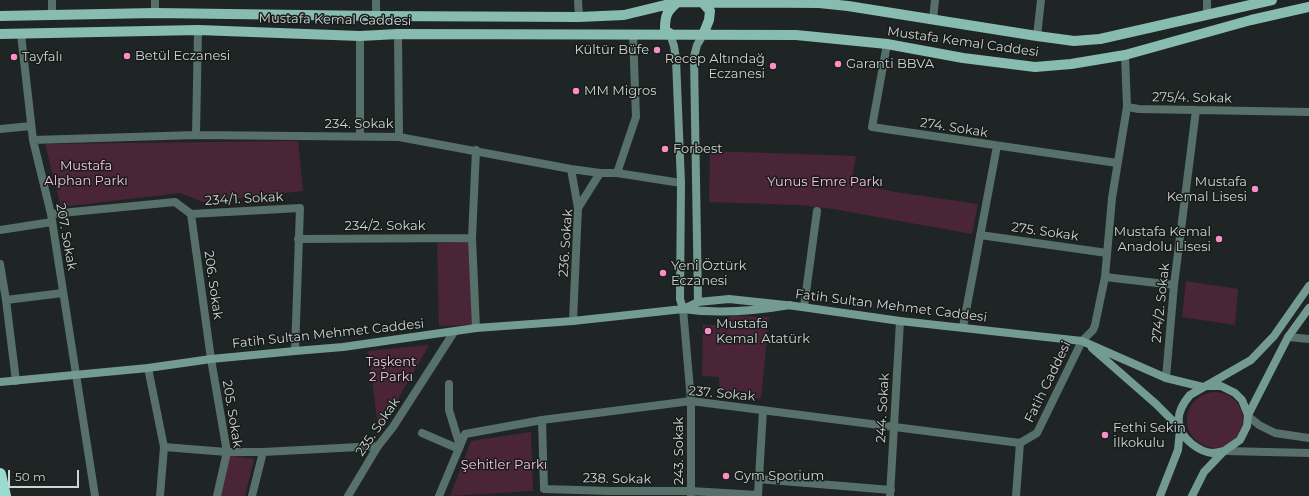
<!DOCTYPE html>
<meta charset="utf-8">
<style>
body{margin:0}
#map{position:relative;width:1309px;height:496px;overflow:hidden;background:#1f2524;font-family:Montserrat,sans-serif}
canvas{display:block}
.scale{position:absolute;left:8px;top:470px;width:71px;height:18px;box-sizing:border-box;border:2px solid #d0d4d3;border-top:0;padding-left:5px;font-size:12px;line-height:14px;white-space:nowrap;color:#d0d4d3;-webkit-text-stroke:3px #161c1a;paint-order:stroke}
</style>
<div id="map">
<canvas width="1309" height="496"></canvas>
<div class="scale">50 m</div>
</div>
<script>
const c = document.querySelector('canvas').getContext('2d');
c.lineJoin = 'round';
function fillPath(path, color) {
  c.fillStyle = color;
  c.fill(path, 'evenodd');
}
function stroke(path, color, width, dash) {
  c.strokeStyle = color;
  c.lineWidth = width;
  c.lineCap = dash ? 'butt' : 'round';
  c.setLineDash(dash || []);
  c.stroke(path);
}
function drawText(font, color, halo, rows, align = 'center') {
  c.font = font + ' Montserrat,sans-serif';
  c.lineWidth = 3;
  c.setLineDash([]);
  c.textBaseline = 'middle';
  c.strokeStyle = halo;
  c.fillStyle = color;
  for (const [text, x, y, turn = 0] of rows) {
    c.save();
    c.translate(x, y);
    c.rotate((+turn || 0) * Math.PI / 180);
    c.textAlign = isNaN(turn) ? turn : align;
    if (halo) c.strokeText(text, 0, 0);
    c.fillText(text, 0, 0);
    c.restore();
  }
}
const green = new Path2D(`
 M 298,141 L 303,191 L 203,202 L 180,193 L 61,207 L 45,144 Z
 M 710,151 L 856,156 L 851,183 L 895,192 L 978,204 L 972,234 L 833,209 L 800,205 L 709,202 Z
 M 470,242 L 472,325 L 439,326 L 437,243 Z
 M 1186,281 L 1238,289 L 1235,325 L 1182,317 Z
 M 731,316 L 769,317 L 761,399 L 720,392 L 719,377 L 702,376 L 703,325 L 720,325 Z
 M 429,345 L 379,432 L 368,351 Z
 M1187 420a28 28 0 1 1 56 0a28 28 0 1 1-56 0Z
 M 531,432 L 533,491 L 450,496 L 471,441 Z
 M 227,455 L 254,459 L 245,496 L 220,496 Z`);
const minor = new Path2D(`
 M 52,0 L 52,15
 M 578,0 L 579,17
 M 155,13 L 155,0
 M 1207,14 L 1207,0
 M 376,16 L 376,0
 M 933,19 L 935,0
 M 21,34 L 33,140 L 51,214 L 95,496
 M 398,34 L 399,137
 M 1037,36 L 1041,0
 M 887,44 L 872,127 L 1117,163
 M 1125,55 L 1127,107 L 1139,109 L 1309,112
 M 0,129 L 31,126
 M 196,135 L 198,30
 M 360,136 L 360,36
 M 33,140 L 196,135 L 399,137 L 571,169 L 600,173 L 617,173 L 681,183
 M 571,169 L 578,208
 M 617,173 L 636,117 L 633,34
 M 51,214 L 175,202 L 191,214 L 300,208 L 295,351
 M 191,214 L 211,359 L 227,452 L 217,496
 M 0,230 L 52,222
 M 980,235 L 1107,253
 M 298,239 L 472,238
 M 0,264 L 6,300 L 16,381
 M 1105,277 L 1174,285
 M 6,300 L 63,293
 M 804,307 L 817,211
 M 683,309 L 691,401 L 691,496
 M 573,321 L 578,208 L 600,173
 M 963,327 L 997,146
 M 476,328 L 472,238 L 476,150
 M 1288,337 L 1309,339
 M 148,368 L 164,447
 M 1166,378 L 1174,285 L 1196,110
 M 449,384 L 449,410 L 460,446
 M 1248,416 L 1259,425 L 1275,433 L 1309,438
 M 542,420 L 544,489 L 610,491 L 691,491 L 758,495 L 758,496
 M 422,433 L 459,449
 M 1225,451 L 1309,453
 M 758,479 L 891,490
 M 758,495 L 763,410
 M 160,496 L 164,447 L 227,452 L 263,452 L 378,446
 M 252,496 L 263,452
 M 348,496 L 378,446 L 393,427 L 454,332
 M 439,496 L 465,434 L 542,420 L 691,401 L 1020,443
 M 890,496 L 900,321
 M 1016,496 L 1020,443 L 1037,433 L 1082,341 L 1093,330 L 1095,325 L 1105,277 L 1112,198 L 1127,107`);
const secondary = new Path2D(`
 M 670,34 L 674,46 L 676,59 L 681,183 L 680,299 L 683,309
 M 698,302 L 694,57 L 697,45 L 703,35
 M 683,309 L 698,302 L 729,299 L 795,306 L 900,321 L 1082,341 L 1166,378 L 1203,387
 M 1092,348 L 1156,404 L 1179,427
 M 0,382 L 148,368 L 211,359 L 295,351 L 343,347 L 476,328 L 573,321 L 683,309 C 718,314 755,311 790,305
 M 1248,415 L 1288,337 L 1309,308
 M 1224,451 C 1220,452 1216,453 1212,453 C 1204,452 1197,448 1192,444 C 1173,429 1176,411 1190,395 L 1251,360 L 1274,336 L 1309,286
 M 1160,496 L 1178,450 L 1180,430
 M 1192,496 L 1204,472 L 1224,451 L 1240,440 L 1247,426 L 1248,415 L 1242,400 L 1235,393 L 1221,386 L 1206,386`);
const primary = new Path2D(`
 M 0,16 L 155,13 L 376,16 L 579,17 L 624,15 L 678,2 L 819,3 L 848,6 L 1037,36 L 1074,41 L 1100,39 L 1272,0
 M 0,34 L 198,30 L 360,36 L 398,34 L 796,35 L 887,44 L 963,58 L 1035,67 L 1071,64 L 1125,55 L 1251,20 L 1309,7
 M 670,34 L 665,29 C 665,15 667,11 678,2
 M 703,35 L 709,20 L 710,11 L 703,3`);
const motorway = new Path2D(`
 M 0,474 L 5,496`);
const markers = [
 [657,50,4,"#fa8fc7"],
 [127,56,4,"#fa8fc7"],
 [14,57,4,"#fa8fc7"],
 [838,64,4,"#fa8fc7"],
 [773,66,4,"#fa8fc7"],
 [576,91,4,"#fa8fc7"],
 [665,149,4,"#fa8fc7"],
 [1255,189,4,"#fa8fc7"],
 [1219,239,4,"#fa8fc7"],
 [663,273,4,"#fa8fc7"],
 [708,331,4,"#fa8fc7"],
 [1105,435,4,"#fa8fc7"],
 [726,476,4,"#fa8fc7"]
];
const streetNames = [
 ["Mustafa Kemal Caddesi",335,20,1],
 ["Mustafa Kemal Caddesi",963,42,8],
 ["275/4. Sokak",1192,98,1],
 ["234. Sokak",359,124],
 ["274. Sokak",954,128,9],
 ["234/1. Sokak",244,199,-3],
 ["234/2. Sokak",385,226],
 ["275. Sokak",1045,232,8],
 ["207. Sokak",66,237,80],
 ["236. Sokak",566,243,-86],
 ["206. Sokak",213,285,82],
 ["274/2. Sokak",1161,303,-84],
 ["Fatih Sultan Mehmet Caddesi",891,306,7],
 ["Fatih Sultan Mehmet Caddesi",328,334,-6],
 ["Fatih Caddesi",1048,382,-64],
 ["237. Sokak",722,394,5],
 ["244. Sokak",883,408,-87],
 ["205. Sokak",232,414,81],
 ["235. Sokak",378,427,-56],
 ["243. Sokak",679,451,-90],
 ["238. Sokak",617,479,1]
];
const poiNames = [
 ["Kültür Büfe",649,50,"right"],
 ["Betül Eczanesi",135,56],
 ["Tayfalı",22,57],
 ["Recep Altındağ",765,59,"right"],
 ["Eczanesi",765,74,"right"],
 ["Garanti BBVA",846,64],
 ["MM Migros",584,91],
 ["Forbest",673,149],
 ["Mustafa",1247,182,"right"],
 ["Kemal Lisesi",1247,197,"right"],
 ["Mustafa Kemal",1211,232,"right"],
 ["Anadolu Lisesi",1211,247,"right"],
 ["Yeni Öztürk",671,266],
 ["Eczanesi",671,281],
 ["Mustafa",716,324],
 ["Kemal Atatürk",716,339],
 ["Fethi Sekin",1113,428],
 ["İlkokulu",1113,443],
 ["Gym Sporium",734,476]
];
const parkNames = [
 ["Mustafa",86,166],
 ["Alphan Parkı",86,181],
 ["Yunus Emre Parkı",825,182],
 ["Taşkent",391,362],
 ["2 Parkı",391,377],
 ["Şehitler Parkı",504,465]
];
fillPath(green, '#4a2538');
stroke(minor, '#57706a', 8);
stroke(secondary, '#739b92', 8);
stroke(primary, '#88bcb0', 10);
stroke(motorway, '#9bdbcd', 12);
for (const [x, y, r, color] of markers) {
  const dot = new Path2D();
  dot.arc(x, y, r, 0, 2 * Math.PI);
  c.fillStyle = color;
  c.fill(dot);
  stroke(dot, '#161c1a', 1.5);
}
drawText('13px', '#d0d4d3', '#161c1a', streetNames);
drawText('13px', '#d0d4d3', '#161c1a', poiNames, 'left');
drawText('13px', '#fdc0de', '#161c1a', parkNames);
</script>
